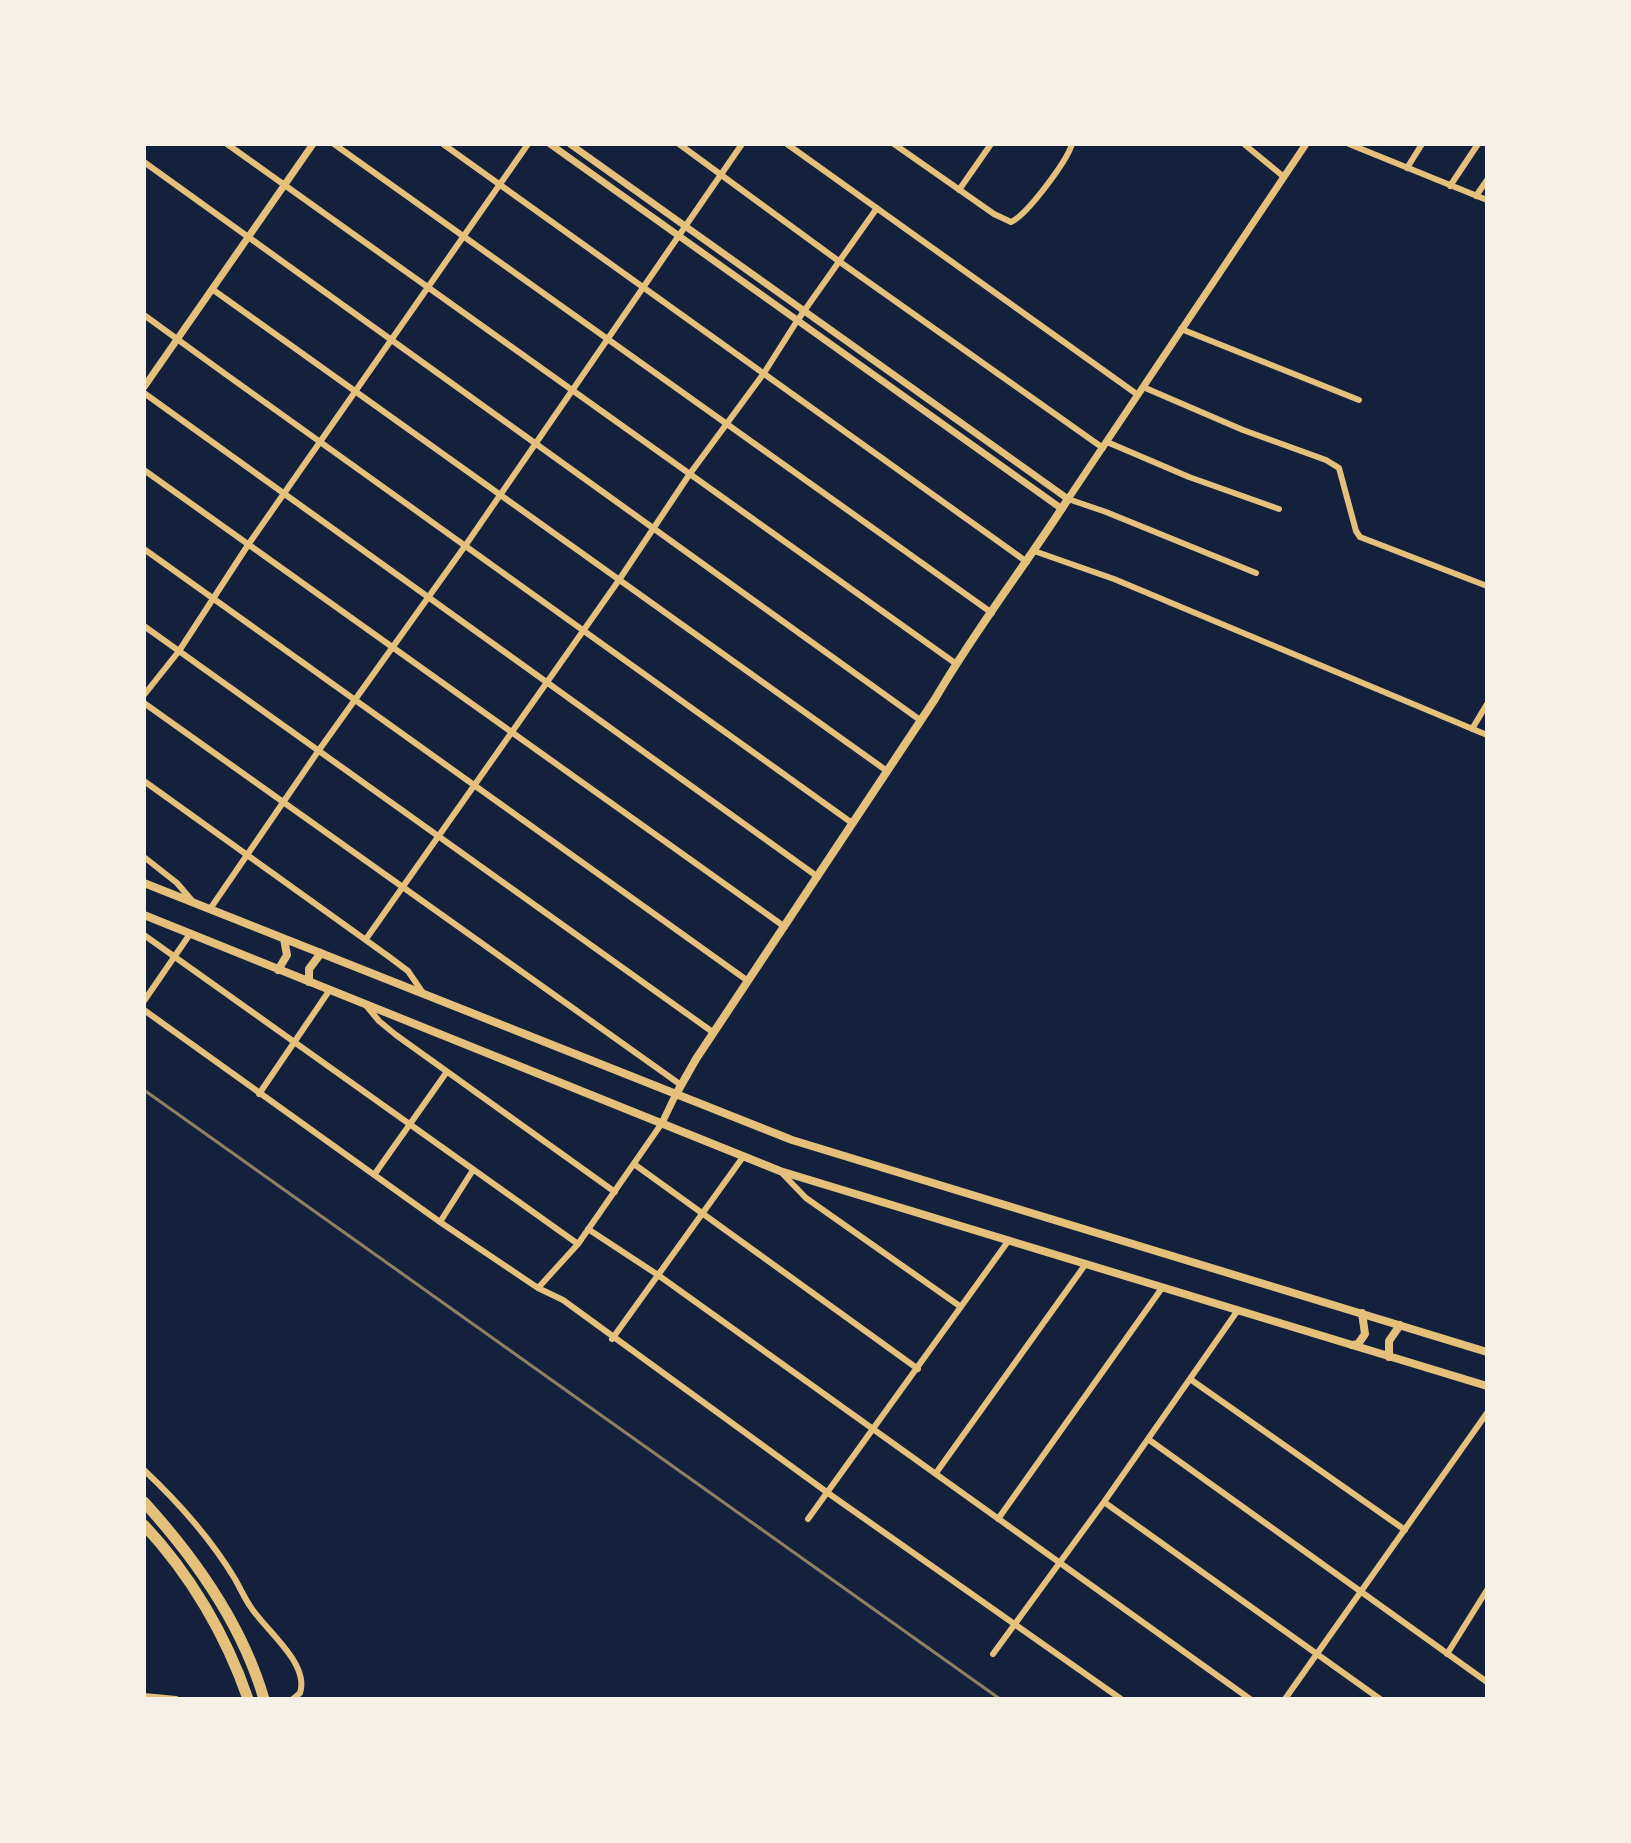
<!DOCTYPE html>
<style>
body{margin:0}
#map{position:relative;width:1631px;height:1843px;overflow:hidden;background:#14213d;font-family:Bitter,serif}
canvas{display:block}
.frame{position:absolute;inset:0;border:146px solid #f6f1e7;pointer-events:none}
</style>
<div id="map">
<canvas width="1631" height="1843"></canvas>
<div class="frame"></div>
</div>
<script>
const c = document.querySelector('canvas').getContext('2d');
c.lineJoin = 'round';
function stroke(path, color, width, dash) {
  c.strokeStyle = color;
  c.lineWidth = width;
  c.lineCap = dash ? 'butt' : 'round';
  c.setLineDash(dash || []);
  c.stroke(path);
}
const minor = new Path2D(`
 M 227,144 L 955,663
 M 334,144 L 992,613
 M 443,144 L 1027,562
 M 679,144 L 840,262 L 1103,448
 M 787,144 L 1138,395
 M 894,144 L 994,214 L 1011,222 C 1027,215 1067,161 1072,144
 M 1244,144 L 1284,177
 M 1349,144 L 1487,200
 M 144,162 L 920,720
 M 1407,168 L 1422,144
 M 1450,186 L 1478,144
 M 959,190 L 991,144
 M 1476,196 L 1487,180
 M 212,289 L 887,771
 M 144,315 C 379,486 617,653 852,823
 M 1181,329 L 1359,400
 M 1143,387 L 1243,430 L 1326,460 L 1339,468 L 1356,531 L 1360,537 L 1487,586
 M 144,393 L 818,877
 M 1107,442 L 1189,477 L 1279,509
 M 144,470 L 785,927
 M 1068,499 L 1106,512 L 1256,573
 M 144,549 L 748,981
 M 1034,551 L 1114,579 L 1487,735
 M 144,626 L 714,1033
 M 144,695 L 179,651 L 248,545 L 528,144
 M 144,703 L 681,1085
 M 1472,729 L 1487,704
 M 144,781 L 388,956 L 408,971 L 423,993
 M 144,857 L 177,883 L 194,903
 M 210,909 L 319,750 L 465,546 L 742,144
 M 144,935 L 578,1244
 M 366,939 L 619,580 L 689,475 L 764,373 L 797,321 L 877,208
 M 144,1001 L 190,934
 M 365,1004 L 379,1021 L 396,1035 L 615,1192
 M 144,1010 L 440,1222 L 538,1288 L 563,1300 L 828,1493 L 1121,1699
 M 259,1094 L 329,991
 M 634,1164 L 918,1369
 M 780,1171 L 806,1198 L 961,1307
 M 374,1175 L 446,1073
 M 440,1222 L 473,1170
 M 588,1229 L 658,1275 L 1250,1699
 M 538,1288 L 578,1244 L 662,1123
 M 612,1339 L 743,1157
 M 1190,1379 L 1405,1530
 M 1148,1439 L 1487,1682
 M 144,1470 C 178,1502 211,1539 235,1579 C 240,1588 244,1597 250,1606 C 264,1629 310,1663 300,1693 L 293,1699
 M 936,1473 L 1085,1265
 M 1104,1502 L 1380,1699
 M 808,1519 L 1009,1240
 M 998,1519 L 1162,1288
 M 993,1654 L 1104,1502 L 1238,1310
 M 1447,1654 L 1487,1590
 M 144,1696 L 176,1699
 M 1285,1699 L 1487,1413`);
const tertiary = new Path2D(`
 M 550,144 L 1062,509
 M 570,144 L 1068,499 L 1306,144
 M 144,387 L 313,144
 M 662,1123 L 675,1096`);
const secondary = new Path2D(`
 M 144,883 L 792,1140 L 1487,1352
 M 144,915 L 780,1171 L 1487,1386
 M 278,970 L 287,955 L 284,939
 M 309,982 L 309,969 L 321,953
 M 675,1096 L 696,1059 L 935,699 C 975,630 1025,566 1068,499
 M 1352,1345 L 1358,1344 L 1365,1334 L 1362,1313
 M 1389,1357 L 1389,1341 L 1400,1325`);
const motorway = new Path2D(`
 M 144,1502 C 196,1559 242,1624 264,1699
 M 144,1525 C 190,1574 226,1635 248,1699`);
const rail = new Path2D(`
 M 144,1090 L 1000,1699`);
stroke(minor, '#e5c07b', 6);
stroke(tertiary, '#e5c07b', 7);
stroke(secondary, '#e5c07b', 8);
stroke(motorway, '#e5c07b', 11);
stroke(rail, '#918062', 3);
</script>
